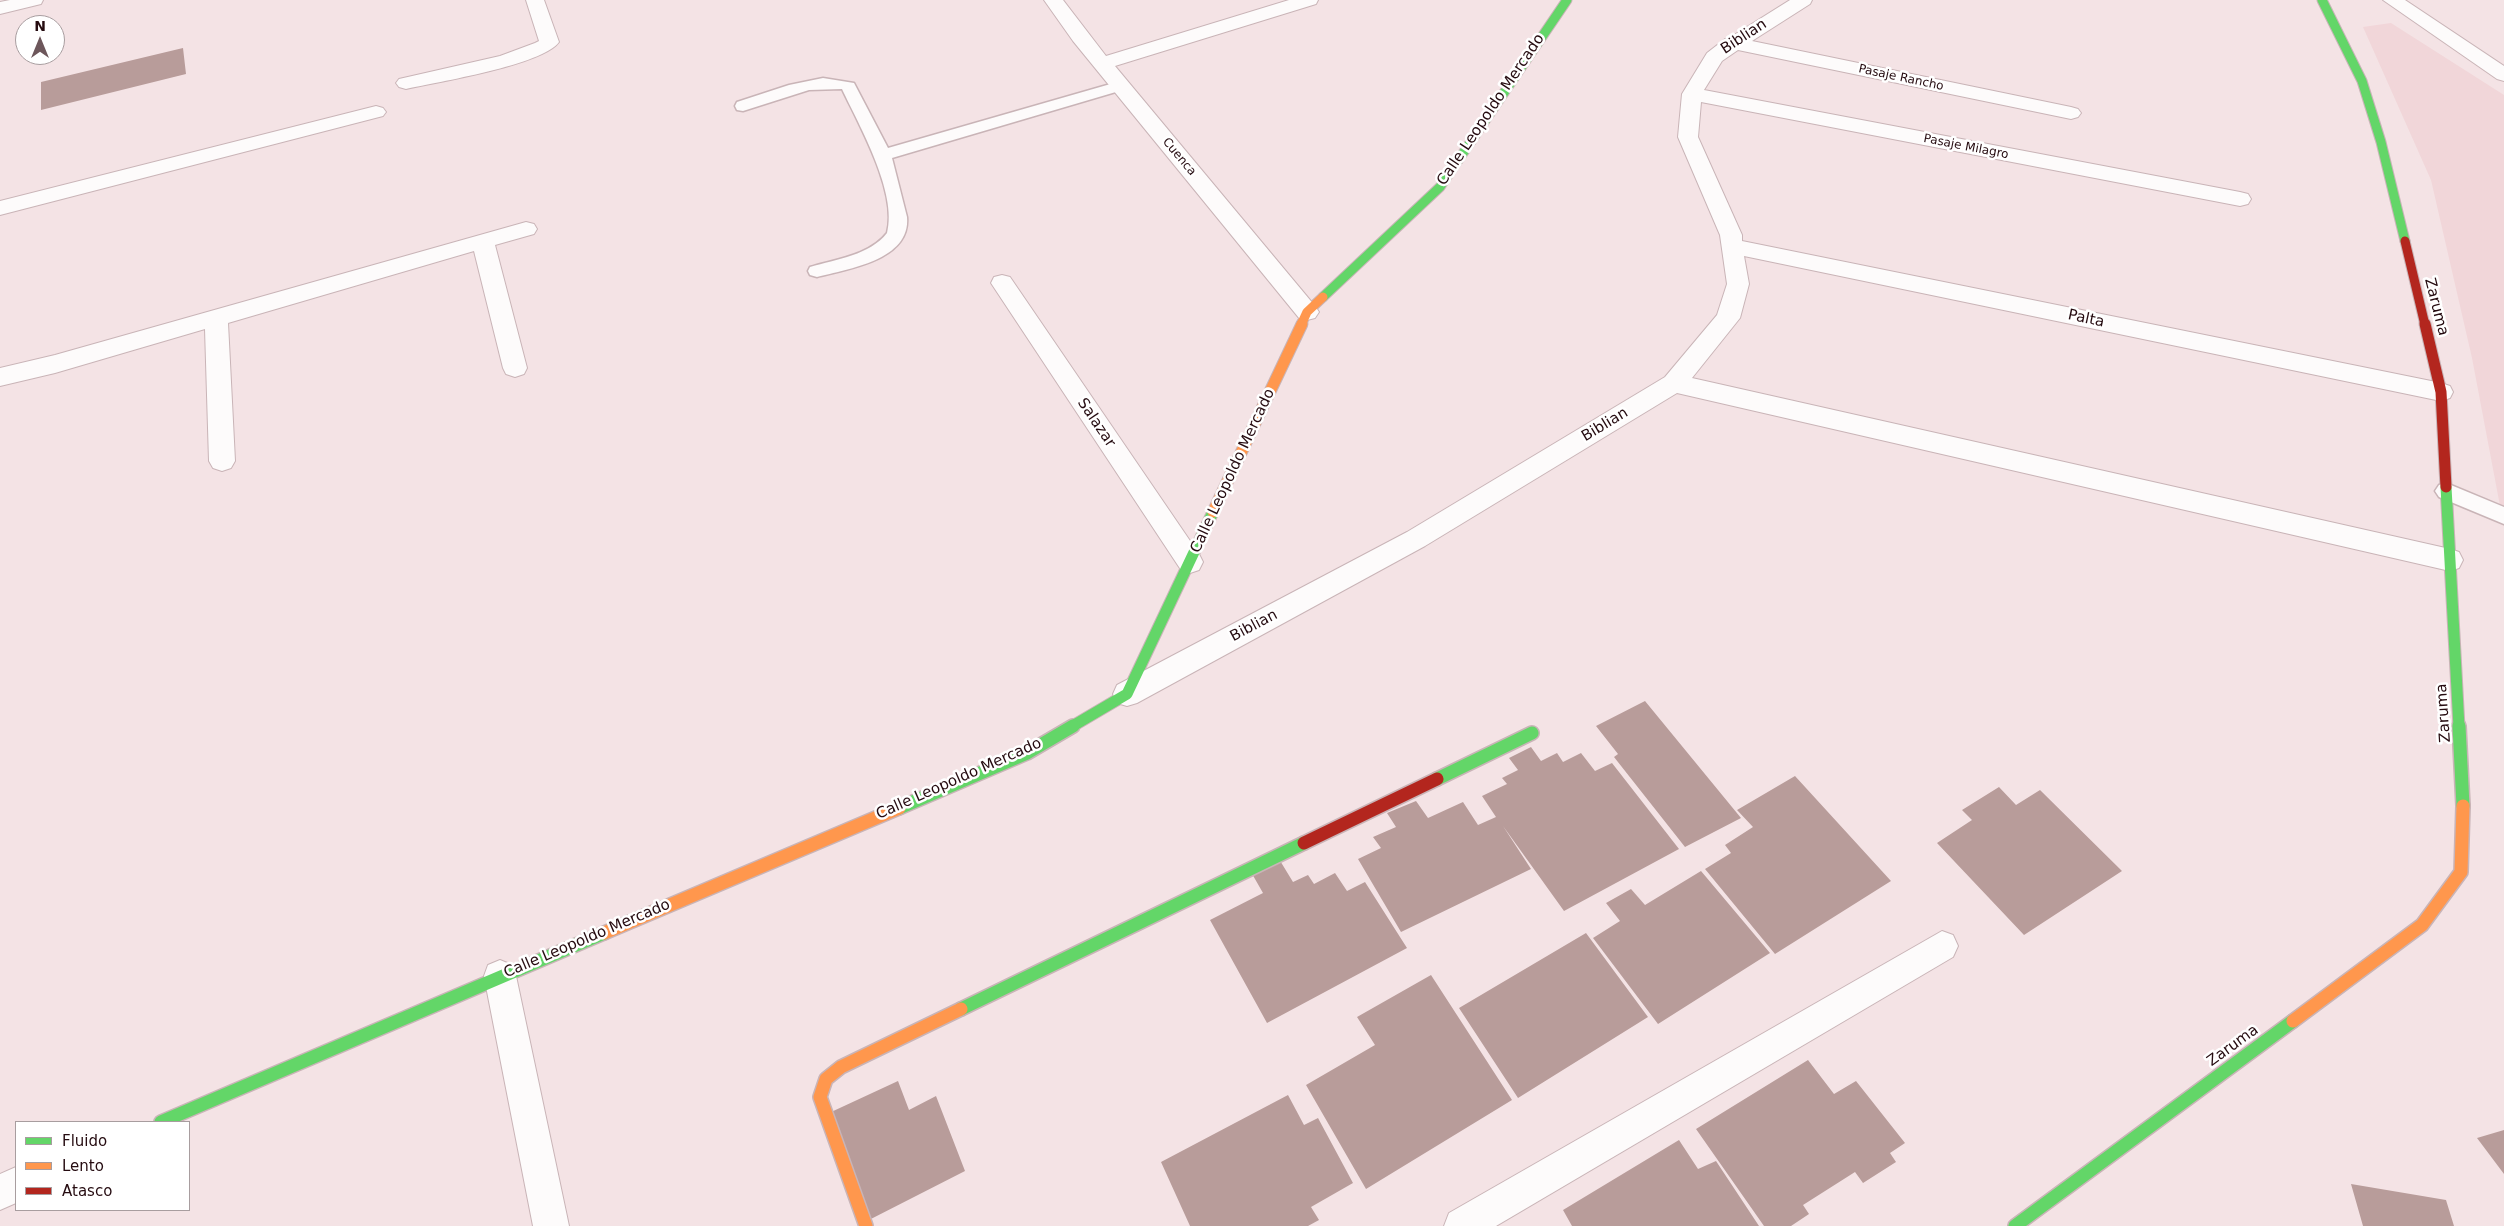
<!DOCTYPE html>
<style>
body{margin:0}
#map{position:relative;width:2504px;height:1226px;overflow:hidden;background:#f4e3e5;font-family:"DejaVu Sans",sans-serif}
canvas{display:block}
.legend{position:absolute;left:15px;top:1121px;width:175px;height:90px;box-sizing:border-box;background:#fff;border:1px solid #a89d9f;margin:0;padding:6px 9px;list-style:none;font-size:15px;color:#250b10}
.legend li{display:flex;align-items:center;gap:10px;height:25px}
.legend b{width:25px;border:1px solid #a89d9f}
.north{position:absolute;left:15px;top:15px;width:50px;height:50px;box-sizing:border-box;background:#fff;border:1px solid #a89d9f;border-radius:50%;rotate:0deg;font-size:14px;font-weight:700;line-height:20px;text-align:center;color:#250b10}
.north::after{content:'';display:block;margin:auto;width:18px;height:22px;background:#6d575b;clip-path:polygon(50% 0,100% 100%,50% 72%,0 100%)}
</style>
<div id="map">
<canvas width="2504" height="1226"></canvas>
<ul class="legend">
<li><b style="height:6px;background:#63d668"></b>Fluido</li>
<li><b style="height:6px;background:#ff974d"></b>Lento</li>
<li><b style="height:6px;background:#b3261e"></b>Atasco</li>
</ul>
<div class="north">N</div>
</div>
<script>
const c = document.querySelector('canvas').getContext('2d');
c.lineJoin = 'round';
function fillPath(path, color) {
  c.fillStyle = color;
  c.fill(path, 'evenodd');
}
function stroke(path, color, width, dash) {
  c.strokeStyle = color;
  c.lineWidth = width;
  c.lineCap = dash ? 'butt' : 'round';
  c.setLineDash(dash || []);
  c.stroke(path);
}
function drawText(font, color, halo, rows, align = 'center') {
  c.font = font + ' "DejaVu Sans",sans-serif';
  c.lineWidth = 5;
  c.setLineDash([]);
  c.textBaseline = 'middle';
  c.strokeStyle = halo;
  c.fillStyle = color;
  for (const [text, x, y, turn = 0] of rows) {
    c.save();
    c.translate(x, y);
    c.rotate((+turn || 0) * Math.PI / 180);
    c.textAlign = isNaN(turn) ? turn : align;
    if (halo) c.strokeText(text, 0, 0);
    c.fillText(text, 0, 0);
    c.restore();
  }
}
const built = new Path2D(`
 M 2391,23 L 2504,95 L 2504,527 L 2472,358 L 2431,180 L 2363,27 Z`);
const building = new Path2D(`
 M 183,48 L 186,74 L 41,110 L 41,82 Z
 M 1645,701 L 1741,818 L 1685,847 L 1614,757 L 1618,754 L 1596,726 Z
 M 1531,747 L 1541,761 L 1557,753 L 1563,762 L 1581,753 L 1595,771 L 1612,763 L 1679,849 L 1564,911 L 1503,826 L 1531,869 L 1401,932 L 1358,859 L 1381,848 L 1373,837 L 1396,827 L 1387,813 L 1416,801 L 1428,818 L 1463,802 L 1478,825 L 1496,817 L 1482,796 L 1507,784 L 1502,778 L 1518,770 L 1509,758 Z
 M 1795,776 L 1891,881 L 1775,954 L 1705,869 L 1731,853 L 1725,845 L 1753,827 L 1737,810 Z
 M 1999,787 L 2016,805 L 2040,790 L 2122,871 L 2024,935 L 1937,843 L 1972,820 L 1962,810 Z
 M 1279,859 L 1293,882 L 1308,875 L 1314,884 L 1335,873 L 1347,891 L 1365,882 L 1407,948 L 1267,1023 L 1210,920 L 1263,893 L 1251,872 Z
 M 1701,871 L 1770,953 L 1658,1024 L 1593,938 L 1620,921 L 1606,903 L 1631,889 L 1645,905 Z
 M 1586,933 L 1648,1017 L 1518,1098 L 1459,1008 Z
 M 1431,975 L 1512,1100 L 1366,1189 L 1306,1085 L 1375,1045 L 1357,1017 Z
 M 1808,1060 L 1834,1094 L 1856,1081 L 1905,1143 L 1890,1153 L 1896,1162 L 1863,1183 L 1855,1172 L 1803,1205 L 1809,1214 L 1791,1226 L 1764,1226 L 1696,1129 Z
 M 898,1081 L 909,1110 L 936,1096 L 965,1171 L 865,1222 L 829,1113 Z
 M 1288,1095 L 1304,1125 L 1318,1118 L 1353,1183 L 1311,1207 L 1319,1220 L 1308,1226 L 1190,1226 L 1161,1162 Z
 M 2504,1130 L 2504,1174 L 2477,1138 Z
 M 1679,1140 L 1698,1169 L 1716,1161 L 1759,1226 L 1572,1226 L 1563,1210 Z
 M 2351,1184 L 2446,1200 L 2454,1226 L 2363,1226 Z`);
const lane = new Path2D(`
 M 823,78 L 854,83 L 888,148 L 1114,83 L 1126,83 L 1128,86 L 1126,89 L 892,158 L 907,217 C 911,260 848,269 817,277 L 810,275 L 808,271 L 810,267 C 837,259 870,255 887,233 C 898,193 859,125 842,89 L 809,90 L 743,111 L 737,110 L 735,106 L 737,102 L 789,85 Z
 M 2446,483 L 2504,507 L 2504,524 L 2439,497 L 2435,491 L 2439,485 Z`);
const street = new Path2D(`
 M 10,0 L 43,0 L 41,4 L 0,14 L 0,2 Z
 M 526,0 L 544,0 L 559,42 C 543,65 437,82 406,89 L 399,87 L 396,83 L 399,79 L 500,56 L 535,43 L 539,41 Z
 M 1044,0 L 1063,0 L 1106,56 L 1289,0 L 1318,0 L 1316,4 L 1115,66 L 1315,306 L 1319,312 L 1315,318 L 1307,320 L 1299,318 L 1073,41 Z
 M 1790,0 L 1812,0 L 1810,4 L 1752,41 L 2071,107 L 2078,109 L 2081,113 L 2078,117 L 2071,119 L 1738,50 L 1722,61 L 1704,90 L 2240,192 L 2248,194 L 2251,199 L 2248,204 L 2240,206 L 1701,102 L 1698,137 L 1742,235 L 1742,241 L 2441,383 L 2450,386 L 2453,392 L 2450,398 L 2441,401 L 1744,256 L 1749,284 L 1740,318 L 1692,378 L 2450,549 L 2459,552 L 2463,560 L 2459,568 L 2450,571 L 1677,393 L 1425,546 L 1137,703 L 1127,706 L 1117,703 L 1113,694 L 1117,685 L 1407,532 L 1665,377 L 1717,315 L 1727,284 L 1720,235 L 1678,137 L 1682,94 L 1707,53 L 1725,39 L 1731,37 Z
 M 2383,0 L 2405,0 L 2504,66 L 2504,81 L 2497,79 Z
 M 376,106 L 383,108 L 386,112 L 383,116 L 0,215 L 0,201 Z
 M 526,222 L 534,224 L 537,229 L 534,234 L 495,245 L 527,368 L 524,374 L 515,377 L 506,374 L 503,368 L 474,251 L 228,323 L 235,461 L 231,468 L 222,471 L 213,468 L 209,461 L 205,329 L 55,373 L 0,386 L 0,368 L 55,355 Z
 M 1002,275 L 1010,277 L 1199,554 L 1203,562 L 1199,570 L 1190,573 L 1181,570 L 991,283 L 994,277 Z
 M 1942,931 L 1953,935 L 1958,946 L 1953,957 L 1496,1226 L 1444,1226 L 1449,1213 Z
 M 500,960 L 512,965 L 516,976 L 569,1226 L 533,1226 L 484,976 L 488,965 Z
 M 16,1167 L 16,1203 L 0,1210 L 0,1174 Z`);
const fastFar2 = new Path2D(`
 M 2322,0 L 2362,81 L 2381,142 L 2405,241
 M 1323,297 L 1440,187 L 1567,0`);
const fastFar1 = new Path2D(`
 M 2446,487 L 2459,727
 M 1071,727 L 1127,694 L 1213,512`);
const fast = new Path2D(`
 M 2459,726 L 2463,806
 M 1437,779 L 1532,733
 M 899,808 L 1027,753 L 1073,726
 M 961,1009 L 1304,843
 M 161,1122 L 604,933
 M 2015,1226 L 2293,1021`);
const slowFar2 = new Path2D(`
 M 1301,325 L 1307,312 L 1323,297`);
const slowFar1 = new Path2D(`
 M 1213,512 L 1302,324`);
const slow = new Path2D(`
 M 604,933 L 899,808
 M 2293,1021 L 2422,925 L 2461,872 L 2463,806
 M 866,1226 L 820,1097 L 826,1079 L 841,1067 L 961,1009`);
const jamFar2 = new Path2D(`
 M 2405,241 L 2425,325`);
const jamFar1 = new Path2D(`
 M 2425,324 L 2441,392 L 2446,487`);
const jam = new Path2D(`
 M 1304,843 L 1437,779`);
const farStreetnames = [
 ["Pasaje Rancho",1901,78,12],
 ["Pasaje Milagro",1966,147,11],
 ["Cuenca",1179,157,50]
];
const streetNames = [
 ["Biblian",1744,37,-33],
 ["Calle Leopoldo Mercado",1491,110,-56],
 ["Zaruma",2436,307,76],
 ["Palta",2086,319,12],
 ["Salazar",1096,423,56],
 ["Biblian",1605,425,-31],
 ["Calle Leopoldo Mercado",1233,471,-65],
 ["Biblian",1254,626,-28],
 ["Zaruma",2444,713,-94],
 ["Calle Leopoldo Mercado",959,779,-24],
 ["Calle Leopoldo Mercado",587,939,-23],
 ["Zaruma",2233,1046,-36]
];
fillPath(built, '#f1d6d9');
fillPath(building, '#b89c9a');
stroke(lane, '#c9b4b7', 3);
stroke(street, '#c9b4b7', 2);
stroke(fastFar2, '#c9b4b7', 11);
stroke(fastFar1, '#c9b4b7', 13);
stroke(fast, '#c9b4b7', 16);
stroke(slowFar2, '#c9b4b7', 11);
stroke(slowFar1, '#c9b4b7', 13);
stroke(slow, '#c9b4b7', 16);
stroke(jamFar2, '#c9b4b7', 11);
stroke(jamFar1, '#c9b4b7', 13);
stroke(jam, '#c9b4b7', 16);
fillPath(lane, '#fdfbfb');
fillPath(street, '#fdfbfb');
stroke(fastFar2, '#63d668', 9);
stroke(fastFar1, '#63d668', 11);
stroke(fast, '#63d668', 13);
stroke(slowFar2, '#ff974d', 9);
stroke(slowFar1, '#ff974d', 11);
stroke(slow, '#ff974d', 13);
stroke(jamFar2, '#b3261e', 9);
stroke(jamFar1, '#b3261e', 11);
stroke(jam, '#b3261e', 13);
drawText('12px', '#250b10', '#fff', farStreetnames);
drawText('15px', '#250b10', '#fff', streetNames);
</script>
